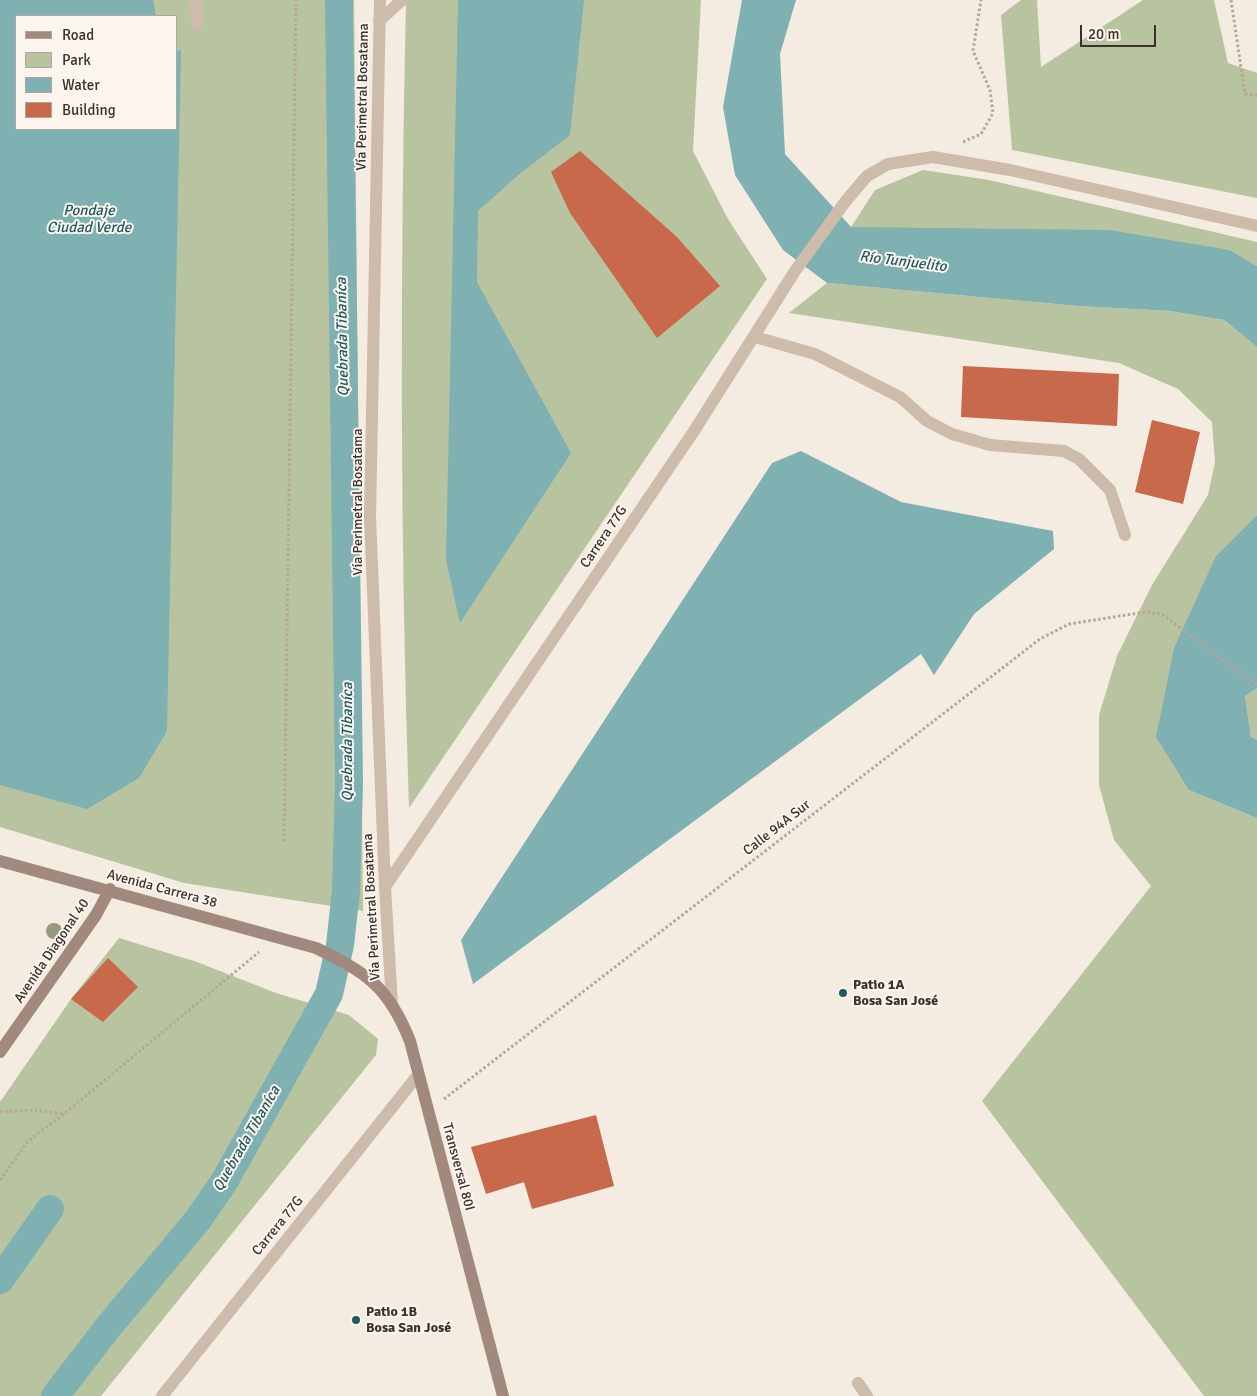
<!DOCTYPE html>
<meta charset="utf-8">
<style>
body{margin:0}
#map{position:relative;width:1257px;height:1396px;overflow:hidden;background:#f4ebe1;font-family:Signika,sans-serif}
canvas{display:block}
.legend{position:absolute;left:15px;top:15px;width:162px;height:115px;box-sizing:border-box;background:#fbf5ee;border:1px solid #aea6a0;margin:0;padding:6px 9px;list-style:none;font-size:15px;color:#3b302b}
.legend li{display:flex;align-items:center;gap:10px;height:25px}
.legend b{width:25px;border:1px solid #aea6a0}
.scale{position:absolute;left:1080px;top:25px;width:76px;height:22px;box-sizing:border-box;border:2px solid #3b302b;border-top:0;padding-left:6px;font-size:15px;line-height:18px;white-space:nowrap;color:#3b302b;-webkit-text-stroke:4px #fbf5ee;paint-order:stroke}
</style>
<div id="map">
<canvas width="1257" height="1396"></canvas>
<ul class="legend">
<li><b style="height:6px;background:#a18a7d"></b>Road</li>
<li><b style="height:14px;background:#b8c4a0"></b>Park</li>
<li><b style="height:14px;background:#7fb0b2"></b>Water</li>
<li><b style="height:14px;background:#c8694b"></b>Building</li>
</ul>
<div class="scale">20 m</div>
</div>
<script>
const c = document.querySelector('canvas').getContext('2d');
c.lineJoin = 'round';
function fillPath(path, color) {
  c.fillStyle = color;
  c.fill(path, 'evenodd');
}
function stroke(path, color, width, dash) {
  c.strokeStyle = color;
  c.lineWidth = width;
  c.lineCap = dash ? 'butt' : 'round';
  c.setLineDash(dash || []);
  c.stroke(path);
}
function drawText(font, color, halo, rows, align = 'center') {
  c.font = font + ' Signika,sans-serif';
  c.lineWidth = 4;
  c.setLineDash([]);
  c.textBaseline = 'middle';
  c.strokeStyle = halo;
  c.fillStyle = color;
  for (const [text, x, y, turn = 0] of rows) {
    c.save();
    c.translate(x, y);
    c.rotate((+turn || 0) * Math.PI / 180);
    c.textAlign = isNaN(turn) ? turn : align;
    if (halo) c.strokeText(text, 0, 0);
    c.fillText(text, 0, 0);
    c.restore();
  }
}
const green = new Path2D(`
 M 0,0 L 354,0 L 363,911 L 184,883 L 0,827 ZM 16,16 L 176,16 L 176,129 L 16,129 Z
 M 406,0 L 701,0 L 693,151 L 728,219 L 767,279 L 409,808 C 400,539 400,269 406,0 Z
 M 1021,0 L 1037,0 L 1041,67 L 1143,0 L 1214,0 L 1228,63 L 1257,73 L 1257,198 L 1012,150 L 1001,15 Z
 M 923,170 L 989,180 L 1257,242 L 1257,266 L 1230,250 L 851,227 L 875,190 Z
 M 827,283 L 1078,306 L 1170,311 L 1224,320 L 1257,347 L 1257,515 L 1216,556 L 1189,790 L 1257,818 L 1257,1396 L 1204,1396 L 982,1101 L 1151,886 L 1114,840 L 1099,785 L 1099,715 L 1117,656 L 1152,585 L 1208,495 L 1215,462 L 1212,422 L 1178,389 L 1119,363 L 789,313 Z
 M 1257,688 L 1257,740 L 1251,737 L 1245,696 Z
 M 119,938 L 197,962 L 276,993 L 349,1015 L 378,1039 L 376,1055 L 101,1396 L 0,1396 L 0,1102 L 71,999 Z`);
const water = new Path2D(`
 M 0,0 L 153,0 L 156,16 L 16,16 L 16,129 L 176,129 L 176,51 L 181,50 L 167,731 L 139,778 L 87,809 L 0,785 Z
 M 458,0 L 584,0 L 570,135 L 517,176 L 478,211 L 477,282 L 571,453 L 460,623 L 446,560 Z
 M 742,0 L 796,0 L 780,54 L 785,154 L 851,227 L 1109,230 L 1230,250 L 1257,266 L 1257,347 L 1224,320 L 1170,311 L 1078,306 L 827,283 L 783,250 L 735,175 L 723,107 Z
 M 801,451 L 901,502 L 1053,531 L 1054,549 L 974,614 L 934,675 L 921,654 L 473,984 L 461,940 L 772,463 Z
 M 1257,515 L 1257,688 L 1245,696 L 1251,737 L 1257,740 L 1257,818 L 1189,790 L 1156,737 L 1174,648 L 1216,556 Z`);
const canal = new Path2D(`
 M 0,1280 L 50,1209
 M 55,1396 L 109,1326 L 197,1221 L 224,1182 L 329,994 L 340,945 L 346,891 L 349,783 L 339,0`);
const building = new Path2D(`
 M 580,151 L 677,237 L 720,286 L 657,338 L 570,213 L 551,172 Z
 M 963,366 L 1119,374 L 1117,426 L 961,417 Z
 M 1152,420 L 1200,432 L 1183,504 L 1135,492 Z
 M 108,958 L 138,987 L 103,1022 L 71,999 Z
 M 596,1115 L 614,1186 L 532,1209 L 524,1182 L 486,1194 L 471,1147 Z`);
const path = new Path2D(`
 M 1231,0 L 1245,94 L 1257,95
 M 963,142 L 981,134 L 993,113 L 990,90 L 973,51 L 981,0
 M 284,841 L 296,0
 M 444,1099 L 1040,639 L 1069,624 L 1145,612 L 1162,614 L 1257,685
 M 0,1112 L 34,1110 L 64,1114
 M 0,1180 L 28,1141 L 64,1114 L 259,952`);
const service = new Path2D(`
 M 196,0 L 197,24
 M 379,21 L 402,0
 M 755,337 L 815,354 L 900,397 L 927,421 L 952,434 L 990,445 L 1064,451 L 1079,459 L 1110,490 L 1125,535`);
const minor = new Path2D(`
 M 380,0 L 370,517 L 385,887 L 392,1004
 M 385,887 L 694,431 L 795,271 L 845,202 L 867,176 L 888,164 L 933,157 L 1010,170 L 1257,226
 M 858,1383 L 867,1396
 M 162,1396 L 418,1075`);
const secondary = new Path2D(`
 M 0,861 L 316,948 C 367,973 388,986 410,1041 L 503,1396
 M 0,1052 L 96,915 L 110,889`);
const trees = [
 [54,931]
];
const markers = [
 [843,993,5,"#1f5a5e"],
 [356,1320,5,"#1f5a5e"]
];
const streetNames = [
 ["Vía Perimetral Bosatama",363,97,-89],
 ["Vía Perimetral Bosatama",358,502,-90],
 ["Carrera 77G",604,537,-56],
 ["Calle 94A Sur",777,828,-38],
 ["Avenida Carrera 38",162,889,15],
 ["Vía Perimetral Bosatama",372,907,-93],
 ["Avenida Diagonal 40",52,951,-56],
 ["Transversal 80I",458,1167,75],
 ["Carrera 77G",278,1226,-51]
];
const poiNames = [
 ["Patio 1A",853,985],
 ["Bosa San José",853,1001],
 ["Patio 1B",366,1312],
 ["Bosa San José",366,1328]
];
const waterNames = [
 ["Pondaje",89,211],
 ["Ciudad Verde",89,228],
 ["Río Tunjuelito",903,262,7],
 ["Quebrada Tibaníca",343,337,-91],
 ["Quebrada Tibaníca",348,742,-90],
 ["Quebrada Tibaníca",247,1139,-60]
];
fillPath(green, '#b8c4a0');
fillPath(water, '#7fb0b2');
stroke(canal, '#7fb0b2', 28);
fillPath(building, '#c8694b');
stroke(path, '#b9a596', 3, [2.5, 2.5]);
stroke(service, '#cdbbac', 12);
stroke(minor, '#cdbbac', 12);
stroke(secondary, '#a18a7d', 12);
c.fillStyle = '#969b7f';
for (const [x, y] of trees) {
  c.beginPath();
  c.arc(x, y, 8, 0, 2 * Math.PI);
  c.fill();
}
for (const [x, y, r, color] of markers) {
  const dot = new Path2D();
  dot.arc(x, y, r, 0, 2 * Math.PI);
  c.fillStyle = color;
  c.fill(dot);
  stroke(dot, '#fbf5ee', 2);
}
drawText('14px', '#3b302b', '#fbf5ee', streetNames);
drawText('bold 14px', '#3b302b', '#fbf5ee', poiNames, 'left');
drawText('italic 15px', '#1f5a5e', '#fbf5ee', waterNames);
</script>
